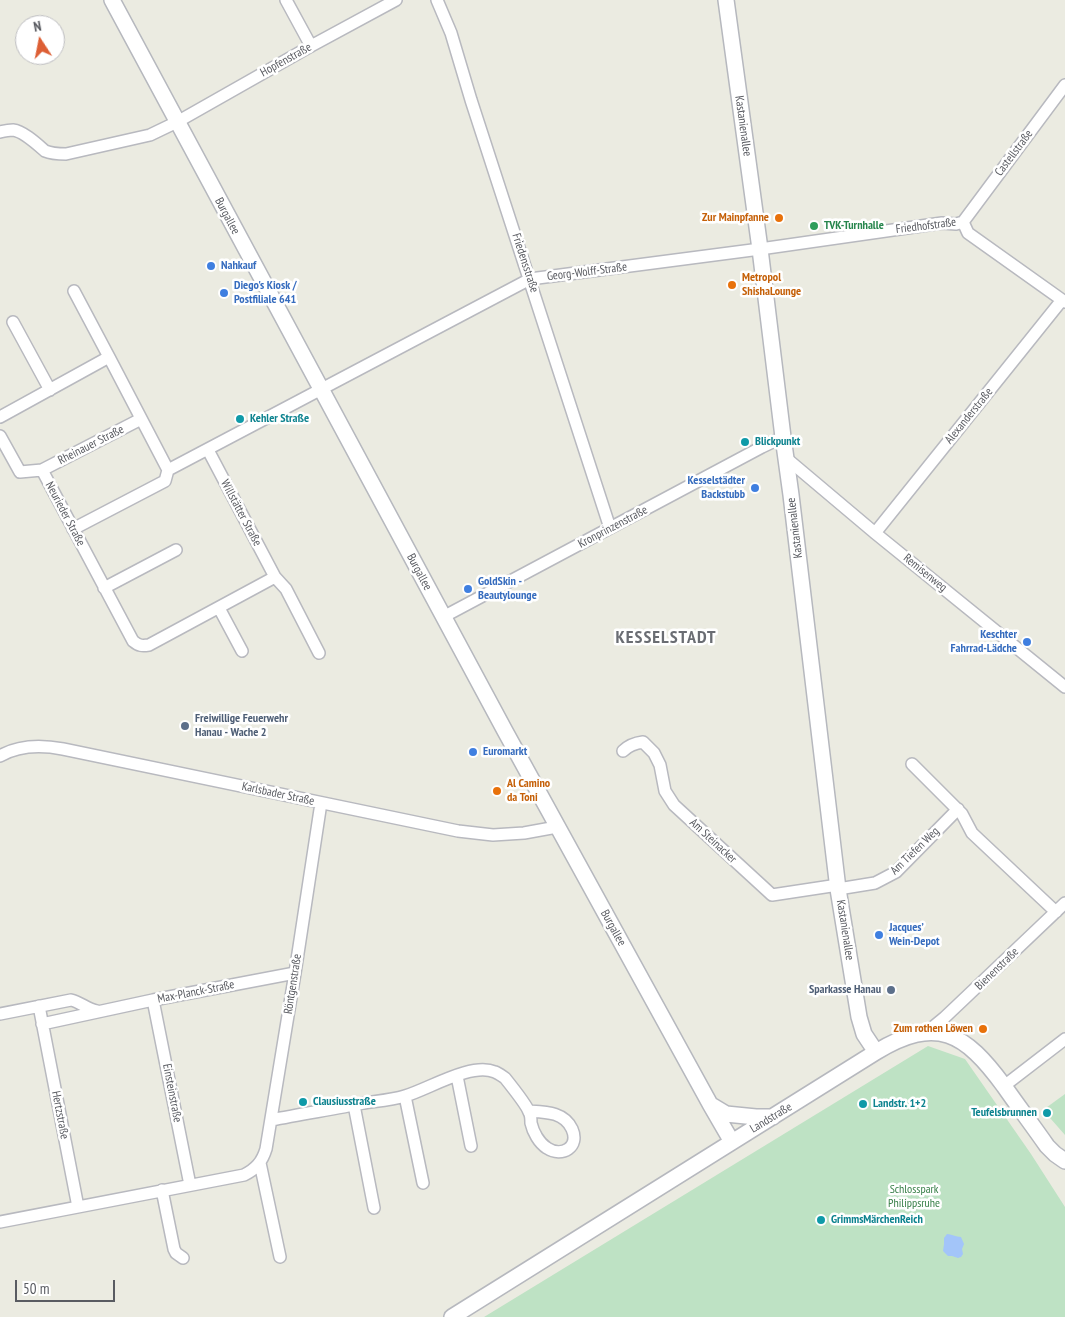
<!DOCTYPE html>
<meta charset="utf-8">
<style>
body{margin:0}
#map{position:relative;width:1065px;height:1317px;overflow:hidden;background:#ebebe1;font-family:"PT Sans Narrow",sans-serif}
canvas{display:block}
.north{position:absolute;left:15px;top:15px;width:50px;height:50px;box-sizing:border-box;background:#fff;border:1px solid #bdbdc0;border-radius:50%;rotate:349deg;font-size:14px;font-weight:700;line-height:20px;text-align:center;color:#595b61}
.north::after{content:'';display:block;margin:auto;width:18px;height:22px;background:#dd5f35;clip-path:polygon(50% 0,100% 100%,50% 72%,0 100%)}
.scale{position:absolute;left:15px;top:1280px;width:100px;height:22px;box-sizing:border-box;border:2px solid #595b61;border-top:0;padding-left:6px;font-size:15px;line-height:18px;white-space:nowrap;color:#595b61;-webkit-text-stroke:4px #fff;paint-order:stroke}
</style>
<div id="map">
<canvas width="1065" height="1317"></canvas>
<div class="north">N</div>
<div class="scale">50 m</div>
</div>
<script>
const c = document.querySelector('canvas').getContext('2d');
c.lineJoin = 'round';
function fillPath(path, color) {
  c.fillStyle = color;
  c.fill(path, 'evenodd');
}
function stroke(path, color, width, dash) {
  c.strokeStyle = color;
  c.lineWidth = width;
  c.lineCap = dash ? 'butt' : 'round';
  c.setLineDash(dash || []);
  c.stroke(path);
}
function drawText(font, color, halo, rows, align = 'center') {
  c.font = font + ' "PT Sans Narrow",sans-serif';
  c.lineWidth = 5;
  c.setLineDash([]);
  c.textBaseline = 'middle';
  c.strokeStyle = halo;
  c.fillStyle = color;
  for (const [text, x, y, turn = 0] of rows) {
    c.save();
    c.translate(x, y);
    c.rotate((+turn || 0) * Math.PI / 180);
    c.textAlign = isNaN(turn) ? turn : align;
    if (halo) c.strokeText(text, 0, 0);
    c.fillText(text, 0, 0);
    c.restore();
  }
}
const green = new Path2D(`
 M 928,1046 L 965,1059 L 1031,1154 L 1065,1207 L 1065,1317 L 484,1317 Z
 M 1065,1094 L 1065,1135 L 1043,1110 Z`);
const water = new Path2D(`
 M 947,1234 C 951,1234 956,1237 961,1237 L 964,1244 L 962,1249 L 963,1254 L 961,1257 L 958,1258 L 952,1256 L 948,1256 L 943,1251 L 944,1244 L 944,1238 Z`);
const street = new Path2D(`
 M 286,0 L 311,46
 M 437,0 L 451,33 L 471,100 L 610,528
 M 0,132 C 4,131 9,130 13,130 C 23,131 37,144 45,151 C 52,154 59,154 66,154 L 150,135 L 177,122 L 311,46 L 396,0
 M 963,222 L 1065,85
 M 74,291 L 109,357
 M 13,322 L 50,390
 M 0,417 L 109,357 L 168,470
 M 0,436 L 20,472 L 42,470 L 133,641 C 139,646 142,646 149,645 L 275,577 L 208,450
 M 786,458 L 875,533 L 1065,687
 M 42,470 L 141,419
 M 73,529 L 165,481 L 168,470 L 530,279 L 760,249 L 942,223 L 956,224 L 963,222 L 968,233 L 1065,302
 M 875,533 L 1062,300
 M 275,577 L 286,589 L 319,653
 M 104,588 L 176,550
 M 219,608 L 242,651
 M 443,617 L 762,447 L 783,437
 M 623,751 C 629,745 635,743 643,742 L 654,753 L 660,765 L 665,791 L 674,805 L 772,895 L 838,885
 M 0,756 C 19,745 42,745 63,749 L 458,831 L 493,835 L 524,833 L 557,827
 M 912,764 L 962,814 L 972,833 L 1056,912
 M 838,889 L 875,883 L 896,872 L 958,809
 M 153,1000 L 190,1185
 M 39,1006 L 78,1207
 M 0,1014 L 71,1000 C 80,1002 87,1009 97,1011
 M 42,1024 L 153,1000 L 295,973
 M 927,1032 L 944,1018 L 963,1000 L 1065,903
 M 457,1076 L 471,1146
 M 1004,1086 L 1065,1039
 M 405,1096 L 423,1183
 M 354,1105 L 374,1208
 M 271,1120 C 302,1114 333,1109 364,1103 C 378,1101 392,1100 405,1096 C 429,1089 471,1062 495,1072 C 498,1073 502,1076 505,1078 C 509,1083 527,1106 529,1112 C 531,1115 531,1119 531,1123 C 533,1132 539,1143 547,1148 C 562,1158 580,1147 572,1129 C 564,1112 546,1112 529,1111
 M 260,1163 L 280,1257
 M 162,1190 L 174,1249 L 176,1253 L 183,1258
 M 0,1222 L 244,1175 C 256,1169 262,1162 266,1149 L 295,973 L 321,803`);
const secondary = new Path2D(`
 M 112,0 L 505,731 L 710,1104 L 732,1142
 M 726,0 L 760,249 L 783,437 L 791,495 L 838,889 L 859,1017 L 864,1034 L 876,1052
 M 711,1105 L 726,1114 L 756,1117 L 773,1117
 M 452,1317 L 876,1052 C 937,1015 965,1033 1004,1086 C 1018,1106 1033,1126 1047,1146 L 1055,1154 L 1065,1161`);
const markers = [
 [779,218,5,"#e8710a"],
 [814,226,5,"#2e9e5b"],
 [211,266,5,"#3f7fe0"],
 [732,285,5,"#e8710a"],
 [224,293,5,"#3f7fe0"],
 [240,419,5,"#0f9aa8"],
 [745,442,5,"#0f9aa8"],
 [755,488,5,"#3f7fe0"],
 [468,589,5,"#3f7fe0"],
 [1027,642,5,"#3f7fe0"],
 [185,726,5,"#5c6f8a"],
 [473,752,5,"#3f7fe0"],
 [497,791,5,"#e8710a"],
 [879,935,5,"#3f7fe0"],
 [891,990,5,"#5c6f8a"],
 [983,1029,5,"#e8710a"],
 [303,1102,5,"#0f9aa8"],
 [863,1104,5,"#0f9aa8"],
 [1047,1113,5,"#0f9aa8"],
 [821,1220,5,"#0f9aa8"]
];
const streetNames = [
 ["Hopfenstraße",286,60,-29],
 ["Kastanienallee",743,126,82],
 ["Castellstraße",1014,153,-53],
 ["Burgallee",227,216,62],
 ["Friedhofstraße",926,226,-7],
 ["Friedensstraße",525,263,72],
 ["Georg-Wolff-Straße",587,272,-7],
 ["Alexanderstraße",969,416,-51],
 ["Rheinauer Straße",91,445,-27],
 ["Willstätter Straße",241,513,62],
 ["Neurieder Straße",65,514,62],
 ["Kronprinzenstraße",613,527,-28],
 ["Kastanienallee",795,528,-97],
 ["Burgallee",419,572,62],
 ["Remisenweg",925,573,39],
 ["Karlsbader Straße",278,794,12],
 ["Am Steinacker",713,841,43],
 ["Am Tiefen Weg",915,851,-44],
 ["Burgallee",613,928,61],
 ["Kastanienallee",845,930,81],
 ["Bienenstraße",997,969,-44],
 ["Röntgenstraße",293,984,-81],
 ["Max-Planck-Straße",196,992,-11],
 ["Einsteinstraße",172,1093,79],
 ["Hertzstraße",60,1115,79],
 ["Landstraße",771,1118,-31]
];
const foodNames = [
 ["Zur Mainpfanne",769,218],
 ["Metropol",742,278,"left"],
 ["ShishaLounge",742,292,"left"],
 ["Al Camino",507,784,"left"],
 ["da Toni",507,798,"left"],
 ["Zum rothen Löwen",973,1029]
];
const leisureNames = [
 ["TVK-Turnhalle",824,226]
];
const shopNames = [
 ["Nahkauf",221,266],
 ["Diego's Kiosk /",234,286],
 ["Postfiliale 641",234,300],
 ["Kesselstädter",745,481,"right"],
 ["Backstubb",745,495,"right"],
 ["GoldSkin -",478,582],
 ["Beautylounge",478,596],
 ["Keschter",1017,635,"right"],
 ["Fahrrad-Lädche",1017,649,"right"],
 ["Euromarkt",483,752],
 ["Jacques’",889,928],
 ["Wein-Depot",889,942]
];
const cultureNames = [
 ["Kehler Straße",250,419],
 ["Blickpunkt",755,442],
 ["Clausiusstraße",313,1102],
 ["Landstr. 1+2",873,1104],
 ["Teufelsbrunnen",1037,1113,"right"],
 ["GrimmsMärchenReich",831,1220]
];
const serviceNames = [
 ["Freiwillige Feuerwehr",195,719],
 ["Hanau - Wache 2",195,733],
 ["Sparkasse Hanau",881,990,"right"]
];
const parkNames = [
 ["Schlosspark",914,1190],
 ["Philippsruhe",914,1204]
];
const districtNames = [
 ["KESSELSTADT",666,638]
];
fillPath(green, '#bee2c4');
fillPath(water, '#a3c5f9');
stroke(street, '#b8b9bf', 14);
stroke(secondary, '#b6b8be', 18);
stroke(street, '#fff', 11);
stroke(secondary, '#fff', 15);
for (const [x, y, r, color] of markers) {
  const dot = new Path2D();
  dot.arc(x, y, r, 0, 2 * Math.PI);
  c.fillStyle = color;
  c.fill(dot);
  stroke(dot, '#fff', 2);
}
drawText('12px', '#595b61', '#fff', streetNames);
drawText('bold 12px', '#c56008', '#fff', foodNames, 'right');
drawText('bold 12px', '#27864d', '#fff', leisureNames, 'left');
drawText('bold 12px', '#366cbe', '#fff', shopNames, 'left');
drawText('bold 12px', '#0d838f', '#fff', cultureNames, 'left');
drawText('bold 12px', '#4e5e75', '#fff', serviceNames, 'left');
drawText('12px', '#398049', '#fff', parkNames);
c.letterSpacing = '1px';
drawText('bold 18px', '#6a6d73', '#fff', districtNames);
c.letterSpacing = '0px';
</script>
